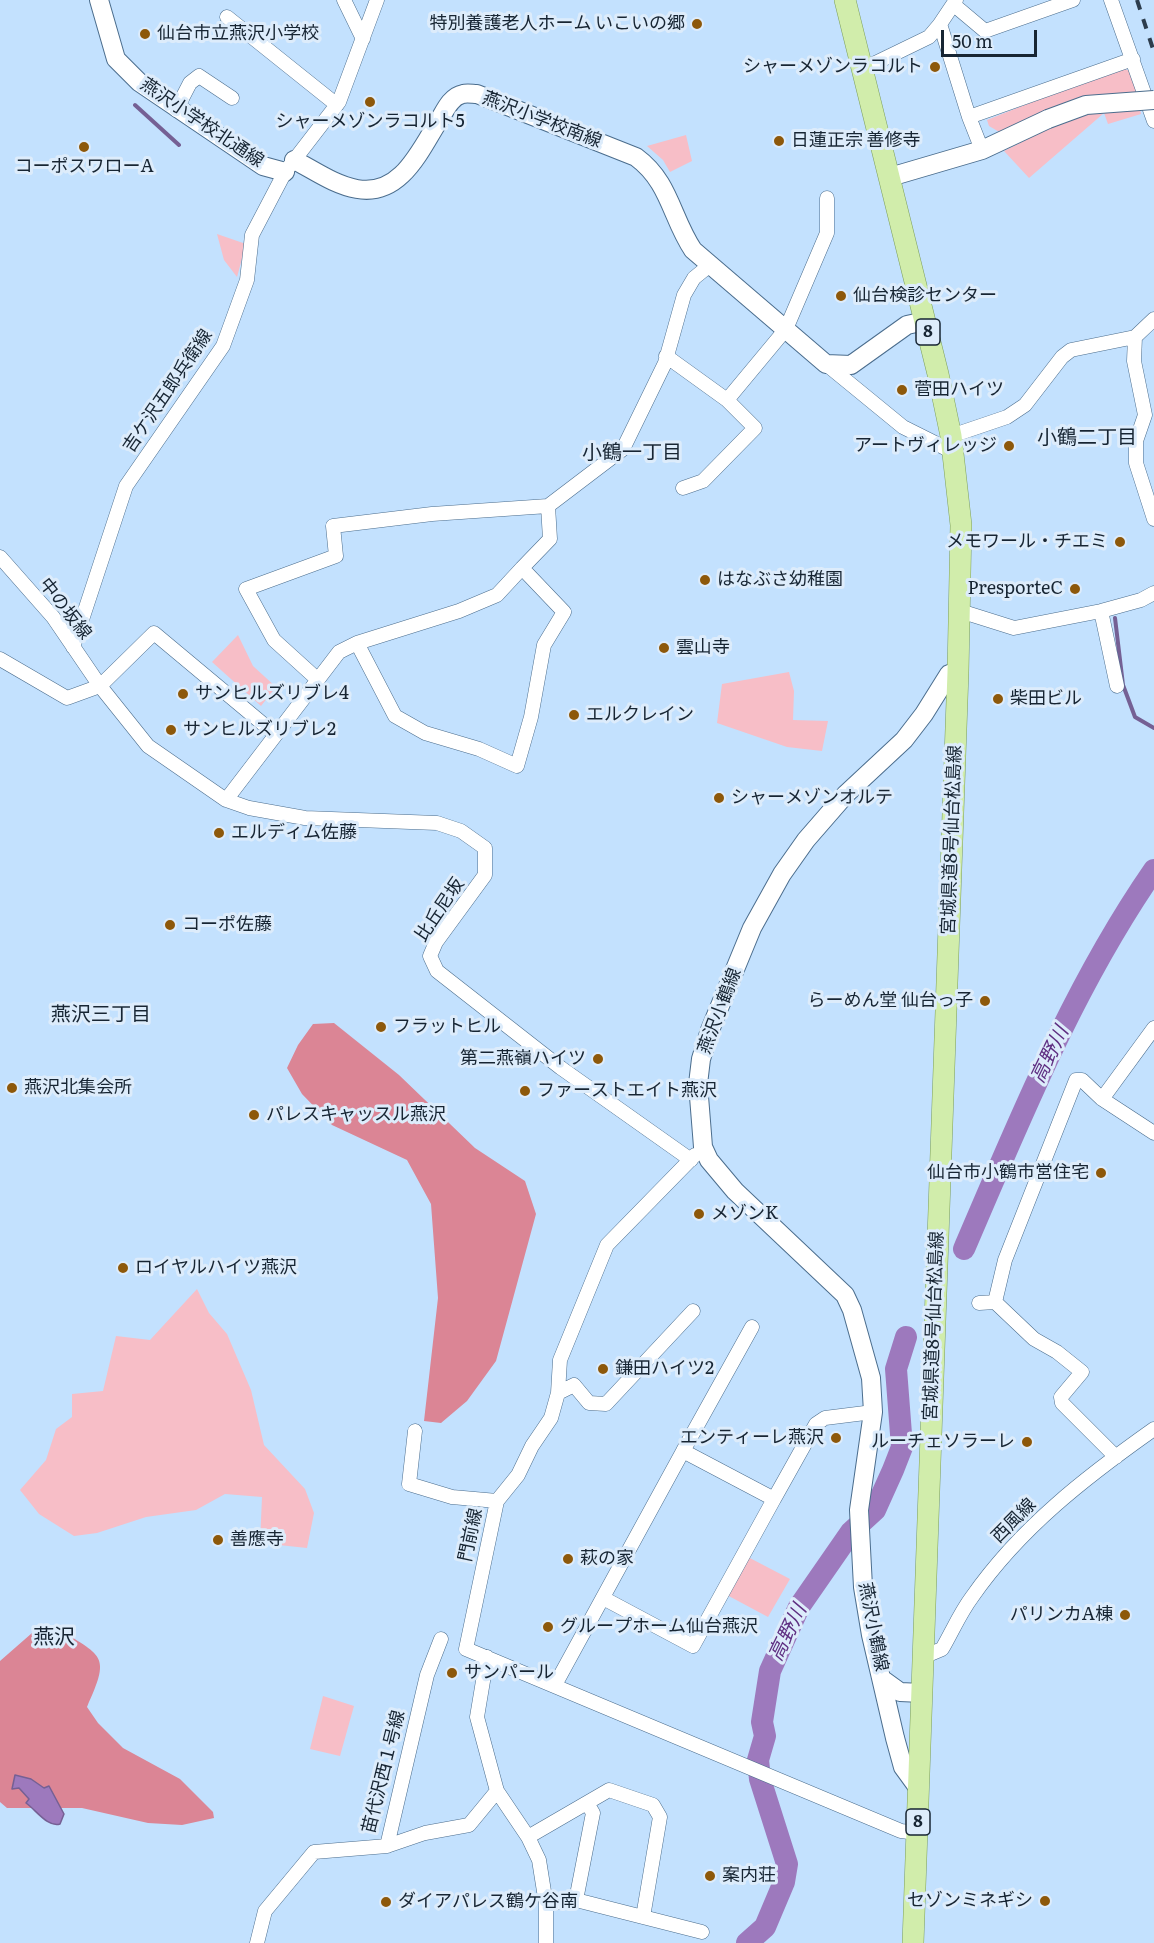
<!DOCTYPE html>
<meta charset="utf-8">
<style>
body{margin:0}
#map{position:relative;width:1154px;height:1943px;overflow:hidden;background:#c3e1fe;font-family:Literata,serif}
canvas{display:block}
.scale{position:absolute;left:941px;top:30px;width:96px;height:27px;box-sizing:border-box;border:3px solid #172533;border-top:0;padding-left:8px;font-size:18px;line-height:21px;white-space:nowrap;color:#172533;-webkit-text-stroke:4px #ddecfb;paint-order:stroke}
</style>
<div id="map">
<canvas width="1154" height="1943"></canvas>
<div class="scale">50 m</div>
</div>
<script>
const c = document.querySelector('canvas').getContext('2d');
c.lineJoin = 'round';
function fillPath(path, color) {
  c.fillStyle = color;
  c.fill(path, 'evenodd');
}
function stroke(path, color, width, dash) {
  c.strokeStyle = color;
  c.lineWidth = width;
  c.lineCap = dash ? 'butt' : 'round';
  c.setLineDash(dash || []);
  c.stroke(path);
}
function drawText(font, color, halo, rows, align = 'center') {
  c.font = font + ' Literata,"Noto Sans JP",serif';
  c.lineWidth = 6;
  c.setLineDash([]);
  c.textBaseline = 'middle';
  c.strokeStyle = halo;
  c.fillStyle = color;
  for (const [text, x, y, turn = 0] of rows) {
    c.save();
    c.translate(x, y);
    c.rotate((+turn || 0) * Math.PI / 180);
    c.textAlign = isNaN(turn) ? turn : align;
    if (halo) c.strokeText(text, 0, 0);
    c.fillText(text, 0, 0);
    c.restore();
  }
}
const green = new Path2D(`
 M 1125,69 L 1132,72 L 1141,114 L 1108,124 L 1104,113 L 1029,178 L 1004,151 L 1053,126 L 1001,133 L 989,126 L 987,120 L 1082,82 Z
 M 686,135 L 692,161 L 670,172 L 663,160 L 647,146 Z
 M 217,234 L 246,244 L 237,277 L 224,260 Z
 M 238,635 L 253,666 L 276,687 L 261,706 L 212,662 Z
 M 789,672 L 794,691 L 793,720 L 828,721 L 822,751 L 787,747 L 717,723 L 722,684 Z
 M 197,1289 L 209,1313 L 227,1334 L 251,1390 L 264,1445 L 305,1489 L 314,1513 L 307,1548 L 260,1543 L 262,1497 L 225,1494 L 196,1510 L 146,1517 L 97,1533 L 74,1536 L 39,1514 L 20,1490 L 46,1460 L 56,1429 L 72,1417 L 72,1394 L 103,1391 L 116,1336 L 150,1340 Z
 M 746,1556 L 790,1579 L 768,1617 L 725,1594 Z
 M 323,1696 L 354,1706 L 340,1756 L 310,1749 Z`);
const forest = new Path2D(`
 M 334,1023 L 399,1075 L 475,1148 L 525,1181 L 536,1214 L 496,1361 L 467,1401 L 441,1423 L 424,1421 L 438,1298 L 431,1204 L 407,1160 L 332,1125 L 302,1094 L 287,1068 L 298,1045 L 313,1024 Z
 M 60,1630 C 104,1657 110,1656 87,1707 L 98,1723 L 123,1748 L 180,1779 L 213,1812 L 214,1818 L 182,1825 L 148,1823 L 82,1808 L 7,1808 L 0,1802 L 0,1661 L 32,1633 Z`);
const water = new Path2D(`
 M 15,1775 L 31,1779 L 44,1788 L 49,1786 L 64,1814 L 60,1824 C 48,1828 36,1810 26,1803 L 29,1799 L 19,1788 L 12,1789 Z`);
const stream = new Path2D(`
 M 135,105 L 179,145
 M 1115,618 L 1123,685 L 1135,717 L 1154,728`);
const river = new Path2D(`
 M 964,1249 C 1020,1119 1073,987 1154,870
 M 747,1943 L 765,1927 L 784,1882 L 787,1864 L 760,1779 L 758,1760 L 765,1736 L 762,1722 L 770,1671 L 799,1607 L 851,1532 L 875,1510 L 893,1470 L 902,1447 L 896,1369 L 906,1337`);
const street = new Path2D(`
 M 344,0 L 363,39
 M 956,0 L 940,24 L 969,117
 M 1111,0 L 1154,121
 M 954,5 L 985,31 L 1073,0
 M 227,17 L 337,105
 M 863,69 L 929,37 L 940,24
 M 176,110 L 190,83 L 199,76 L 232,98
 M 982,150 L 969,117 L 1133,59
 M 1154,319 L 1135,337 L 1134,361 L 1145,415 L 1136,441 L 1136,463 L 1154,519
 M 666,356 L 727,400 L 755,428 L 703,481 L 683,488
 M 826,364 L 903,427 L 953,452
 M 727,400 L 786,329 L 827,233 L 827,198
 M 951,436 L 1007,417 L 1025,405 L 1062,357 L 1071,350 L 1135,337
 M 0,557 L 53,617 L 100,686 L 148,746 L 226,800 L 249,808 L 305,818 L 437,823 L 461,831 L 485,848 L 485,875 L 436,942 L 430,956 L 437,971 L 561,1068 L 691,1160
 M 522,568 L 497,595 L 459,611 L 357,643 L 395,716 L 425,733 L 479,749 L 517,766 L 531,717 L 544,645 L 564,612 L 522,568 L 550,539 L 548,506
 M 960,611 L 1014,628 L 1101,611 L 1141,600 L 1154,593
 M 1101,611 L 1117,686
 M 73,647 L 126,486 L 223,346 L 247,280 L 252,235 L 285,172 L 339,102 L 377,0
 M 0,659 L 67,698 L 100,686 L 154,633 L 275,734
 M 317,679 L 274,640 L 246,589 L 336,556 L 333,526 L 432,514 L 548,506 L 623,449 L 665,363 L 684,295 L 694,278 L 710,265
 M 226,800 L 339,652 L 357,643
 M 1154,1028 L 1102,1099 L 1154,1133
 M 695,1155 L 607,1245 L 560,1360 L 558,1393 L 551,1418 L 532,1446 L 518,1475 L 497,1501 L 466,1649 L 901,1831 L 917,1833
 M 995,1302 L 1005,1260 L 1076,1080 L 1082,1080 L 1102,1099
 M 979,1303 L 995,1302 L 1034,1339 L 1057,1352 L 1082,1372 L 1061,1397 L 1062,1403 L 1116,1457
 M 752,1327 L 683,1451 L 774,1499 L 816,1424 L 825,1418 L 873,1412
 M 558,1393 L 574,1385 L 589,1403 L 606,1404 L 693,1311
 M 415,1431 L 409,1484 L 452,1497 L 497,1501
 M 603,1598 L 693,1646 L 774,1499
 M 487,1657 L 477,1717 L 497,1791 L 528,1837 L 539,1860 L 546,1904 L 546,1943
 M 923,1657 L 942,1649 C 952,1632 960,1613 972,1597 C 1020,1528 1086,1477 1154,1429
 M 555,1685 L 683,1451
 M 528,1837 L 609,1790 L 653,1805 L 660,1817 L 643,1917
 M 387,1846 L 425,1833 L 469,1825 L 497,1791
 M 576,1900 L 593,1813 L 587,1803
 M 546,1904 L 576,1900 L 702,1932
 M 257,1943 L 265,1911 L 314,1852 L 387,1846 L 427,1675 L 441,1639`);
const secondary = new Path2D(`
 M 99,0 L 116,59 L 139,82 L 263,166 L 285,172
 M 294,160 C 314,170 334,185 357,189 C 402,197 421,148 441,117 C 446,108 452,96 463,94 C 467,93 473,94 477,94 L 636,157 C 670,182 671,217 693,250 L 826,364 L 851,365 L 907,325 L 925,321
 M 890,177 L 982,150 L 1048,119
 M 882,1679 L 900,1692 L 922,1693
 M 919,1789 L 903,1767 L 895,1738 L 871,1635 L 863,1587 L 859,1510 L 873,1412 L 871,1378 L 852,1310 L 845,1295 L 735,1191 L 709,1160 L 703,1147 L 702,1134 L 698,1084 L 701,1059 L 710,1030 L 752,928 L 782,874 L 806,840 L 846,794 L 904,740 L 924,714 L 949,674 L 958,672`);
const primary = new Path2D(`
 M 845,0 L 938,374 L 951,436 L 961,525 L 958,672 L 913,1943`);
const rail = new Path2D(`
 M 1137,0 L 1154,52`);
const secondaryBridge = new Path2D(`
 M 1048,119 L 1086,105 L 1154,100`);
const markers = [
 [697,24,6,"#8d580a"],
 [145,34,6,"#8d580a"],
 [935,67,6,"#8d580a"],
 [370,102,6,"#8d580a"],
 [779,141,6,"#8d580a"],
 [84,147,6,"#8d580a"],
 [841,296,6,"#8d580a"],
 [902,390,6,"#8d580a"],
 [1009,446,6,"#8d580a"],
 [1120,542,6,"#8d580a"],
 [705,580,6,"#8d580a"],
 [1075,589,6,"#8d580a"],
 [664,648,6,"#8d580a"],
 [183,694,6,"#8d580a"],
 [998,699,6,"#8d580a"],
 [574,715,6,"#8d580a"],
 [171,730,6,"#8d580a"],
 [719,798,6,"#8d580a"],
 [219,833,6,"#8d580a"],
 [170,925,6,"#8d580a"],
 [985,1001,6,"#8d580a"],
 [381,1027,6,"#8d580a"],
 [598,1059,6,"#8d580a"],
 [12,1088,6,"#8d580a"],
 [525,1091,6,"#8d580a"],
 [254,1115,6,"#8d580a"],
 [1101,1173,6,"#8d580a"],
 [699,1214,6,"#8d580a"],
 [123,1268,6,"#8d580a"],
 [603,1369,6,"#8d580a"],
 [836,1438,6,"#8d580a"],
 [1027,1442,6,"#8d580a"],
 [218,1540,6,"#8d580a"],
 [568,1559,6,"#8d580a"],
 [1125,1615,6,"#8d580a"],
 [548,1627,6,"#8d580a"],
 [452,1673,6,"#8d580a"],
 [710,1876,6,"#8d580a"],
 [1045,1901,6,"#8d580a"],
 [386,1902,6,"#8d580a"]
];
const shields = [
 [928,332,24],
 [918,1822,24]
];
const shieldNames = [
 ["8",928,332],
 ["8",918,1822]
];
const poiNames = [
 ["特別養護老人ホーム いこいの郷",685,24,"right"],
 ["仙台市立燕沢小学校",157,34],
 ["シャーメゾンラコルト",923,67,"right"],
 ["シャーメゾンラコルト5",370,122,"center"],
 ["日蓮正宗 善修寺",791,141],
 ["コーポスワローA",84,167,"center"],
 ["仙台検診センター",853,296],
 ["菅田ハイツ",914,390],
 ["アートヴィレッジ",997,446,"right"],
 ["メモワール・チエミ",1108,542,"right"],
 ["はなぶさ幼稚園",717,580],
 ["PresporteC",1063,589,"right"],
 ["雲山寺",676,648],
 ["サンヒルズリブレ4",195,694],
 ["柴田ビル",1010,699],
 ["エルクレイン",586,715],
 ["サンヒルズリブレ2",183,730],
 ["シャーメゾンオルテ",731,798],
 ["エルディム佐藤",231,833],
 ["コーポ佐藤",182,925],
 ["らーめん堂 仙台っ子",973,1001,"right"],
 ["フラットヒル",393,1027],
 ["第二燕嶺ハイツ",586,1059,"right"],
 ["燕沢北集会所",24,1088],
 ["ファーストエイト燕沢",537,1091],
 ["パレスキャッスル燕沢",266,1115],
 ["仙台市小鶴市営住宅",1089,1173,"right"],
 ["メゾンK",711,1214],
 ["ロイヤルハイツ燕沢",135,1268],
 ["鎌田ハイツ2",615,1369],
 ["エンティーレ燕沢",824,1438,"right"],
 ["ルーチェソラーレ",1015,1442,"right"],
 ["善應寺",230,1540],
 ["萩の家",580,1559],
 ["パリンカA棟",1113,1615,"right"],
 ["グループホーム仙台燕沢",560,1627],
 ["サンパール",464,1673],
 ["案内荘",722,1876],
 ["セゾンミネギシ",1033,1901,"right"],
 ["ダイアパレス鶴ケ谷南",398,1902]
];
const streetNames = [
 ["燕沢小学校南線",542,120,21],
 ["燕沢小学校北通線",202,123,34],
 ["吉ケ沢五郎兵衛線",168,391,-56],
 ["中の坂線",65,609,52],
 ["宮城県道8号仙台松島線",952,840,-88],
 ["比丘尼坂",440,910,-56],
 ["燕沢小鶴線",720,1011,-69],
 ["宮城県道8号仙台松島線",934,1326,-88],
 ["西風線",1014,1521,-45],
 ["門前線",471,1535,-78],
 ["燕沢小鶴線",873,1627,79],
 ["苗代沢西１号線",384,1772,-76]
];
const neighbourhoodNames = [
 ["小鶴二丁目",1087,438],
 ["小鶴一丁目",632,453],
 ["燕沢三丁目",101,1015]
];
const waterNames = [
 ["高野川",1050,1055,-64],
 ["高野川",788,1633,-64]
];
const quarterNames = [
 ["燕沢",54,1638]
];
fillPath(green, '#f7bec7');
fillPath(forest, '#db8595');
fillPath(water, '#9d79bd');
stroke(water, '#756094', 1.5);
stroke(stream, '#756094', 4);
stroke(river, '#9d79bd', 22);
stroke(street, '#4b6d8d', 15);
stroke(secondary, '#4b6d8d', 20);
stroke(primary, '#7c9f5d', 22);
stroke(street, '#fff', 14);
stroke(secondary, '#fff', 18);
stroke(primary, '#d1edab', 21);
stroke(rail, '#2d3d4d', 4, [10, 10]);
stroke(secondaryBridge, '#4b6d8d', 20, []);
stroke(secondaryBridge, '#fff', 18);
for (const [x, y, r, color] of markers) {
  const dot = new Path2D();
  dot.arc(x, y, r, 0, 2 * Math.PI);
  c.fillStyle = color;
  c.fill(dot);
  stroke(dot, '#ddecfb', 2);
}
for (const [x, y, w] of shields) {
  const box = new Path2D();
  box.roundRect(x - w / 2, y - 13, w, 26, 4.5);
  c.fillStyle = '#ddecfb';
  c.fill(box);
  stroke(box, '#172533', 1.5);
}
drawText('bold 16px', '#172533', null, shieldNames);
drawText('18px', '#172533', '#ddecfb', poiNames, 'left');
drawText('18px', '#172533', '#ddecfb', streetNames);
drawText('20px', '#172533', '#ddecfb', neighbourhoodNames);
drawText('italic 20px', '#5f2f82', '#ddecfb', waterNames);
drawText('21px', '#172533', '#ddecfb', quarterNames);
</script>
